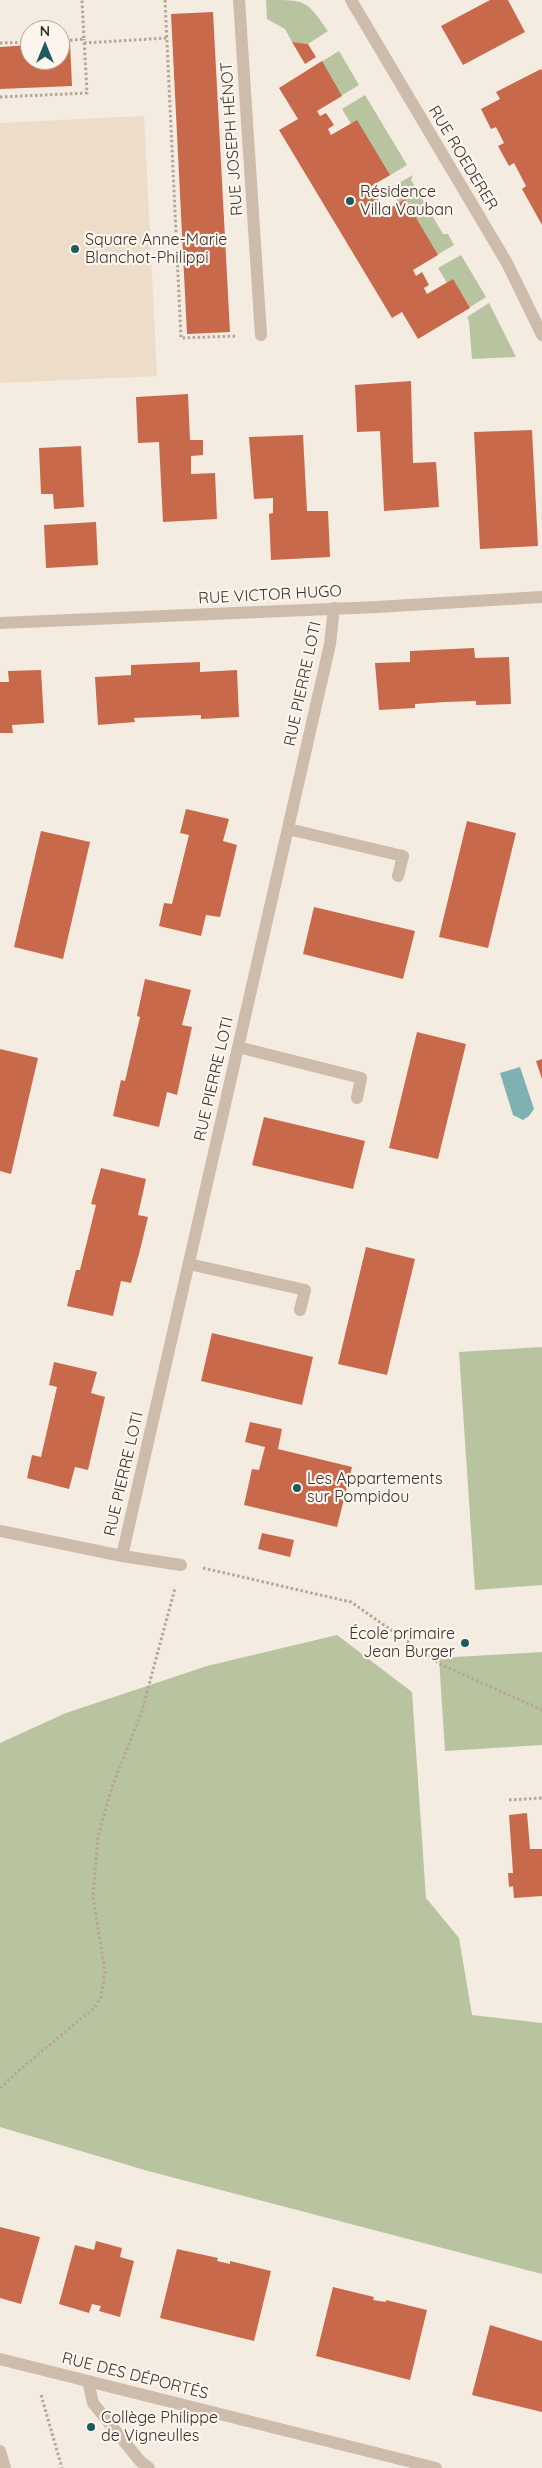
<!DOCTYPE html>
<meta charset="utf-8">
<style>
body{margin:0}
#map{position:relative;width:542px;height:2468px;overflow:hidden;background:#f4ebe1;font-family:Quicksand,sans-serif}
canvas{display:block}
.north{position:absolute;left:20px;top:20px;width:50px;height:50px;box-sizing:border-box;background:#fbf5ee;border:1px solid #aea6a0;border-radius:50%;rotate:0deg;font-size:14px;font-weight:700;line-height:20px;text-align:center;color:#3b302b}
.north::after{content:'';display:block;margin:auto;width:18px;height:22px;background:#1f5a5e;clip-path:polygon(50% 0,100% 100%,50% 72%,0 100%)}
</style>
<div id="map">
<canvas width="542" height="2468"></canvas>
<div class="north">N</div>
</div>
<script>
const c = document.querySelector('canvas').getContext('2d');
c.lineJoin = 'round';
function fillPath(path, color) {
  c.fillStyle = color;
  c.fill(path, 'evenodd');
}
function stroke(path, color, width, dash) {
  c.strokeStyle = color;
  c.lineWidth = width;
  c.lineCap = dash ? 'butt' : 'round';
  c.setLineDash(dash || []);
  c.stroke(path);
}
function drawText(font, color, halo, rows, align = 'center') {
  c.font = font + ' Quicksand,sans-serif';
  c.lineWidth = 4.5;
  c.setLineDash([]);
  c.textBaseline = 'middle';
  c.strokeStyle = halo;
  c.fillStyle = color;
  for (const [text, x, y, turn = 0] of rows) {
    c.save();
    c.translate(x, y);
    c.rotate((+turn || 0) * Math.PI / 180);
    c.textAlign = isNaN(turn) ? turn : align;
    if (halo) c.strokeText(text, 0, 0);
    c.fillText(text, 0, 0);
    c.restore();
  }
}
const green = new Path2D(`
 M 266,0 C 307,0 306,0 328,31 L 308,44 L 292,42 L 285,29 L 267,19 Z
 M 339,51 L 359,85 L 336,99 L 316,65 Z
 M 365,95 L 407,165 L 384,179 L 342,109 Z
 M 413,175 L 411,180 L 443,234 L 448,234 L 454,245 L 432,258 L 390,188 Z
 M 461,255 L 486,297 L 464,311 L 438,268 Z
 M 489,303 L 516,357 L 472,359 L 469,321 L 467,317 Z
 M 542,1347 L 542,1585 L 475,1590 L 459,1352 Z
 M 337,1635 L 412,1692 L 426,1898 L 459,1938 L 472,2015 L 542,2023 L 542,2274 L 148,2171 L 0,2127 L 0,1743 L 66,1713 L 207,1666 Z
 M 542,1652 L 542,1745 L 445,1751 L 439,1658 Z`);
const plaza = new Path2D(`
 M 144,116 L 157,376 L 0,383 L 0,123 Z`);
const water = new Path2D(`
 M 520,1067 L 534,1109 L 529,1116 L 523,1120 L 513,1115 L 500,1073 Z`);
const building = new Path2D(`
 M 490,0 L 508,0 L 525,32 L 463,65 L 441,26 Z
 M 213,12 L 230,332 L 187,334 L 171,14 Z
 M 292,42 L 308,44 L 316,57 L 305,64 Z
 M 70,43 L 72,86 L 0,89 L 0,47 L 30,45 L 30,60 L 60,60 L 60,44 Z
 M 322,61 L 342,96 L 317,111 L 320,116 L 326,113 L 334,125 L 328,129 L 331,135 L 357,120 L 390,175 L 365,190 L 368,196 L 374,193 L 381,205 L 376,209 L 379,215 L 405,199 L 438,255 L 413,270 L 416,276 L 422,272 L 429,285 L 424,288 L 427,294 L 453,279 L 470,308 L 418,339 L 402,312 L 392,318 L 279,130 L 298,119 L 279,88 Z
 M 541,69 L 542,71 L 542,225 L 522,189 L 526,186 L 514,163 L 509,166 L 498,146 L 504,143 L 496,127 L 491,129 L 481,109 L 500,99 L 496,92 Z
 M 411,381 L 413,463 L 436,462 L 439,507 L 384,511 L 380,431 L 357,432 L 355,385 Z
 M 188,394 L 190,440 L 203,440 L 203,455 L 191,456 L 191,474 L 215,473 L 217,519 L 163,522 L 159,442 L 138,443 L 136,397 Z
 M 532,430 L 538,546 L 480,549 L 474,432 Z
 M 303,435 L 307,511 L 328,511 L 330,557 L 271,560 L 269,514 L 273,513 L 273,498 L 254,499 L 249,437 Z
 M 81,446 L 84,507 L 54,509 L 53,494 L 41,494 L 39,448 Z
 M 96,522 L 98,565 L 46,568 L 44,525 Z
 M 474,648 L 475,658 L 509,657 L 511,704 L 476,705 L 476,701 L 445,702 L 415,704 L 415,708 L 379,710 L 375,663 L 410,662 L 410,651 Z
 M 200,662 L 200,672 L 237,670 L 239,717 L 201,719 L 201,715 L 134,718 L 135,722 L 98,725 L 95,677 L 131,675 L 131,665 Z
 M 41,670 L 44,723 L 12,725 L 13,733 L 0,733 L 0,682 L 9,682 L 8,671 Z
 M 186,809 L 229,819 L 223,841 L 237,845 L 220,917 L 206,915 L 201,936 L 159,926 L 164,903 L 172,904 L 189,835 L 180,833 Z
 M 467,821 L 516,833 L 488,948 L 439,937 Z
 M 41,831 L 90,842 L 63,959 L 14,947 Z
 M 314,907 L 415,931 L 403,979 L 303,954 Z
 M 145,979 L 191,990 L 182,1025 L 192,1027 L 177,1095 L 167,1092 L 159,1127 L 113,1116 L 121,1080 L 125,1081 L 140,1017 L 137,1016 Z
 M 417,1032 L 466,1044 L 438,1159 L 389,1148 Z
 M 0,1049 L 38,1058 L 11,1174 L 0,1171 Z
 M 542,1059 L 542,1079 L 536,1061 Z
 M 264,1117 L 365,1141 L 353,1189 L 252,1165 Z
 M 101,1168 L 146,1179 L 138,1215 L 148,1217 L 140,1250 L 131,1283 L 121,1281 L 113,1316 L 67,1306 L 76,1270 L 80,1270 L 96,1205 L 91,1204 Z
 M 366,1247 L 415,1259 L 387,1375 L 338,1364 Z
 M 212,1333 L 313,1357 L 302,1405 L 201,1381 Z
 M 54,1362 L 97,1372 L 91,1393 L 105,1397 L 88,1470 L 75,1467 L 69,1489 L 27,1478 L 32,1455 L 41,1457 L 57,1387 L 49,1385 Z
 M 250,1422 L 282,1429 L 278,1449 L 352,1467 L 337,1527 L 244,1505 L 252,1469 L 259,1470 L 265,1447 L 245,1442 Z
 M 262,1533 L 294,1540 L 290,1557 L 258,1549 Z
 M 527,1813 L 530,1849 L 542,1849 L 542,1896 L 514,1898 L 513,1886 L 509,1887 L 508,1873 L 513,1873 L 509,1815 Z
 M 0,2227 L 40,2237 L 21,2304 L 0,2298 Z
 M 96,2241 L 122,2248 L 120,2257 L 134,2261 L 120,2317 L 99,2311 L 101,2306 L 92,2304 L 89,2313 L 59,2304 L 75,2245 L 94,2250 Z
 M 177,2249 L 218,2258 L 217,2261 L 230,2264 L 230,2261 L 271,2271 L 254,2341 L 160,2318 Z
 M 333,2287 L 374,2297 L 373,2300 L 386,2302 L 386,2300 L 427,2310 L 410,2380 L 316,2356 Z
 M 490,2325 L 542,2341 L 542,2412 L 472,2395 Z`);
const path = new Path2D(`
 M 165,0 L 181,338 L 237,336
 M 60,41 L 84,39 L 82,0
 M 0,43 L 30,42
 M 84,43 L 167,38
 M 0,97 L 87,93 L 84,39
 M 203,1568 L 351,1602 L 440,1664 L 542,1710
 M 509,1800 L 542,1798
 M 0,2088 L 18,2071 L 94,2008 L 101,1997 L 105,1972 L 93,1896 L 98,1836 L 112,1787 L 142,1711 L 175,1588
 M 41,2395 L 62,2468`);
const minor = new Path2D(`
 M 239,0 L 261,335
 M 351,0 L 507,263 L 542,335
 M 0,623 L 377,607 L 542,597
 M 288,829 L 403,856 L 398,876
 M 238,1047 L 361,1078 L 357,1098
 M 189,1264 L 305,1290 L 300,1310
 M 0,1531 L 122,1556 L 181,1565
 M 122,1556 L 330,644 L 334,608
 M 0,2359 L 436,2468
 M 88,2381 L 93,2403 L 140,2461 L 149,2468
 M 0,2451 L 5,2468`);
const markers = [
 [350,201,5,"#1f5a5e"],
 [75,249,5,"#1f5a5e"],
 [297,1488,5,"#1f5a5e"],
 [465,1643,5,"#1f5a5e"],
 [91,2427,5,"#1f5a5e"]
];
const streetNames = [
 ["RUE JOSEPH HÉNOT",232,139,-94],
 ["RUE ROEDERER",463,158,59],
 ["RUE VICTOR HUGO",270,595,-3],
 ["RUE PIERRE LOTI",303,684,-78],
 ["RUE PIERRE LOTI",214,1079,-77],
 ["RUE PIERRE LOTI",124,1474,-77],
 ["RUE DES DÉPORTÉS",135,2376,14]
];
const poiNames = [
 ["Résidence",360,192],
 ["Villa Vauban",360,210],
 ["Square Anne-Marie",85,240],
 ["Blanchot-Philippi",85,258],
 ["Les Appartements",307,1479],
 ["sur Pompidou",307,1497],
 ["École primaire",455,1634,"right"],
 ["Jean Burger",455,1652,"right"],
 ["Collège Philippe",101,2418],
 ["de Vigneulles",101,2436]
];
fillPath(green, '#b8c4a0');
fillPath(plaza, '#ecdcc8');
fillPath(water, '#7fb0b2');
fillPath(building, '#c8694b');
stroke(path, '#b9a596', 3, [2.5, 2.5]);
stroke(minor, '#cdbbac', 12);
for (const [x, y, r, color] of markers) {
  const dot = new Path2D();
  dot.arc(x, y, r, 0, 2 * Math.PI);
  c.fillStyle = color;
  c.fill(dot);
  stroke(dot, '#fbf5ee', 2);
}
drawText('16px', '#3b302b', '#fbf5ee', streetNames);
drawText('16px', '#3b302b', '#fbf5ee', poiNames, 'left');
</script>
